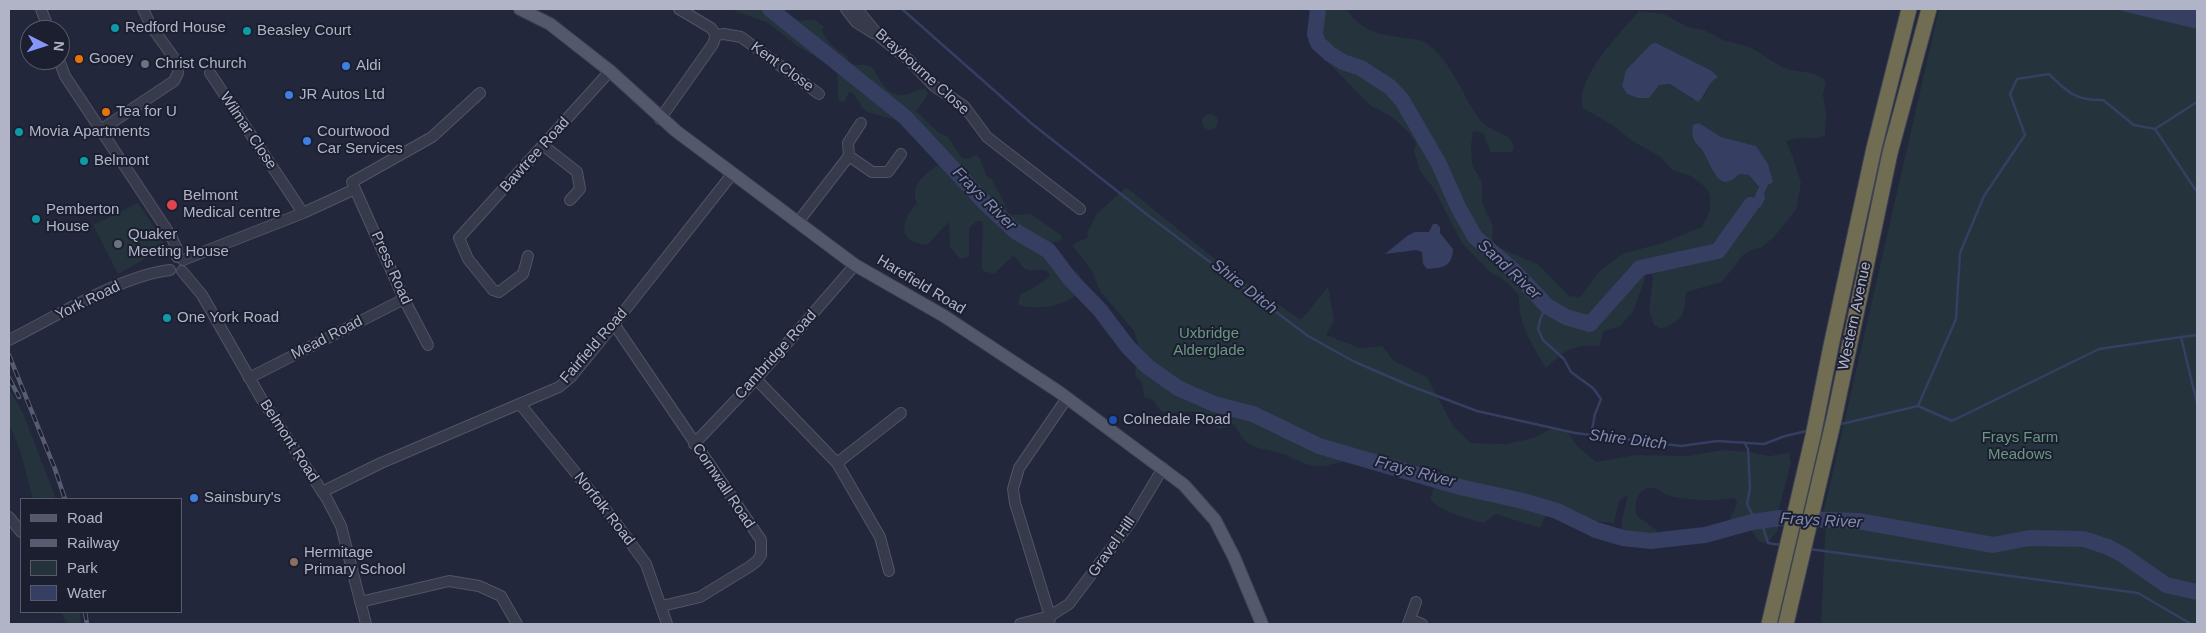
<!DOCTYPE html>
<style>
body{margin:0}
#map{position:relative;width:2206px;height:633px;overflow:hidden;background:#22273b;font-family:Helvetica,sans-serif}
canvas{display:block}
.frame{position:absolute;inset:0;border:10px solid #b1b4c7;pointer-events:none}
.legend{position:absolute;left:20px;top:498px;width:162px;height:115px;box-sizing:border-box;background:#1b1f30;border:1px solid #575b6c;margin:0;padding:6px 9px;list-style:none;font-size:15px;color:#b1b4c7}
.legend li{display:flex;align-items:center;gap:10px;height:25px}
.legend b{width:25px;border:1px solid #575b6c}
.north{position:absolute;left:20px;top:20px;width:50px;height:50px;box-sizing:border-box;background:#1b1f30;border:1px solid #575b6c;border-radius:50%;rotate:95deg;font-size:14px;font-weight:700;line-height:20px;text-align:center;color:#b1b4c7}
.north::after{content:'';display:block;margin:auto;width:18px;height:22px;background:#8796f6;clip-path:polygon(50% 0,100% 100%,50% 72%,0 100%)}
</style>
<div id="map">
<canvas width="2206" height="633"></canvas>
<div class="frame"></div>
<ul class="legend">
<li><b style="height:6px;background:#54586b"></b>Road</li>
<li><b style="height:6px;background:#585c72"></b>Railway</li>
<li><b style="height:14px;background:#24333c"></b>Park</li>
<li><b style="height:14px;background:#363e62"></b>Water</li>
</ul>
<div class="north">N</div>
</div>
<script>
const c = document.querySelector('canvas').getContext('2d');
c.lineJoin = 'round';
function fillPath(path, color) {
  c.fillStyle = color;
  c.fill(path, 'evenodd');
}
function stroke(path, color, width, dash) {
  c.strokeStyle = color;
  c.lineWidth = width;
  c.lineCap = dash ? 'butt' : 'round';
  c.setLineDash(dash || []);
  c.stroke(path);
}
function drawText(font, color, halo, rows, align = 'center') {
  c.font = font + ' Helvetica,sans-serif';
  c.lineWidth = 4;
  c.setLineDash([]);
  c.textBaseline = 'middle';
  c.strokeStyle = halo;
  c.fillStyle = color;
  for (const [text, x, y, turn = 0] of rows) {
    c.save();
    c.translate(x, y);
    c.rotate((+turn || 0) * Math.PI / 180);
    c.textAlign = isNaN(turn) ? turn : align;
    if (halo) c.strokeText(text, 0, 0);
    c.fillText(text, 0, 0);
    c.restore();
  }
}
const green = new Path2D(`
 M 730,9 L 773,9 L 799,21 L 814,19 L 824,27 L 822,29 C 826,44 837,49 849,58 L 847,59 L 854,65 C 859,65 866,64 870,66 C 877,69 881,92 899,95 C 907,97 916,88 925,89 L 928,93 L 926,98 L 916,111 L 938,132 L 948,137 L 962,158 L 967,159 L 976,155 L 980,158 L 987,177 L 992,179 C 995,186 1007,207 1008,212 L 1011,215 L 1031,214 L 1061,235 L 1062,240 L 1048,244 C 1047,262 1062,268 1078,272 L 1084,286 C 1073,306 1039,311 1018,305 L 1020,295 C 1028,290 1046,282 1050,275 L 1048,271 C 1041,268 1035,271 1028,270 C 1020,268 1020,259 1013,256 L 994,274 L 983,271 C 980,267 984,232 982,221 L 977,221 L 969,228 L 969,256 L 960,259 L 950,247 L 949,222 L 927,245 C 897,242 900,222 917,203 C 909,184 925,175 939,164 L 923,138 L 903,122 L 867,112 L 863,109 L 854,94 L 849,92 L 844,102 L 839,101 C 837,91 839,81 836,70 L 796,45 L 768,23 Z
 M 1310,9 L 1346,9 C 1363,32 1378,34 1405,38 C 1411,39 1419,39 1424,42 C 1451,57 1463,99 1482,122 C 1492,134 1509,130 1514,147 L 1512,152 L 1491,152 L 1483,133 L 1473,131 L 1471,146 L 1472,161 L 1473,167 L 1482,182 L 1482,203 L 1493,226 L 1492,241 L 1500,248 L 1539,265 L 1569,296 L 1580,297 L 1600,271 L 1622,254 L 1662,243 L 1702,227 L 1710,211 L 1710,195 L 1704,186 L 1691,176 L 1672,170 L 1661,157 L 1632,141 L 1614,126 L 1583,108 C 1574,79 1621,32 1639,11 L 1664,14 L 1688,27 L 1704,30 L 1723,40 L 1750,47 L 1780,66 L 1791,70 L 1812,73 L 1824,79 L 1826,83 L 1823,94 L 1826,114 L 1825,135 C 1814,143 1801,133 1786,142 L 1793,157 L 1801,183 L 1796,210 L 1774,237 L 1762,247 L 1752,250 L 1743,255 L 1722,282 L 1686,292 C 1684,316 1685,319 1661,329 L 1654,325 L 1649,310 L 1653,278 L 1652,274 L 1647,272 L 1634,310 L 1620,326 L 1604,331 L 1599,346 C 1572,344 1565,350 1546,368 C 1532,345 1518,324 1519,296 L 1507,282 L 1490,272 L 1462,243 L 1434,189 L 1420,171 L 1414,151 L 1416,144 C 1407,126 1389,114 1371,106 L 1308,42 ZM 1651,44 C 1673,50 1691,62 1712,71 L 1711,81 L 1705,95 L 1693,100 L 1681,89 L 1670,84 L 1659,85 L 1626,70 ZM 1699,123 L 1721,137 L 1756,146 L 1773,182 L 1768,184 L 1764,194 L 1749,175 L 1739,174 C 1736,177 1731,182 1726,182 C 1708,180 1701,137 1699,123 Z
 M 1939,9 L 2152,9 L 2197,19 L 2197,624 L 1821,624 L 1826,520 L 1822,519 Z
 M1202 122a8 8 0 1 1 16 0a8 8 0 1 1-16 0Z
 M 1126,187 L 1231,272 L 1301,320 L 1328,287 L 1334,320 L 1326,335 L 1360,348 L 1382,346 L 1394,361 L 1427,377 L 1453,426 L 1471,443 L 1507,444 L 1533,438 L 1553,428 L 1567,431 L 1577,446 L 1596,462 L 1636,455 L 1688,456 L 1723,450 L 1749,452 L 1769,456 L 1789,453 L 1791,463 L 1779,508 L 1778,530 L 1768,543 C 1756,543 1753,533 1748,523 L 1738,525 L 1729,521 L 1736,506 L 1737,501 L 1733,498 C 1715,501 1688,501 1670,496 C 1662,494 1658,486 1649,488 C 1636,490 1634,506 1637,516 L 1658,531 C 1649,537 1639,540 1628,541 L 1622,534 L 1622,519 L 1628,495 L 1619,501 L 1614,523 L 1591,521 L 1565,507 L 1552,503 L 1540,528 L 1496,514 L 1483,523 C 1469,519 1437,511 1430,498 L 1442,470 C 1413,465 1383,459 1354,460 C 1342,461 1331,466 1319,466 C 1305,466 1296,459 1283,454 C 1259,446 1247,452 1234,424 L 1229,427 L 1219,429 L 1193,411 L 1172,413 L 1161,411 L 1154,401 L 1144,397 L 1142,383 L 1135,375 L 1138,344 L 1134,331 L 1100,291 L 1092,271 L 1072,245 L 1088,237 L 1087,233 L 1096,215 Z
 M 138,203 L 164,242 L 159,251 L 118,274 L 93,225 Z
 M 9,389 L 23,413 L 56,499 L 33,499 L 20,450 L 9,424 Z
 M 61,612 L 80,612 L 81,624 L 67,624 Z`);
const water = new Path2D(`
 M 2114,9 L 2197,9 L 2197,29 Z
 M 1656,43 L 1712,71 L 1718,77 C 1707,83 1707,94 1698,102 L 1670,84 L 1659,85 L 1649,98 L 1638,98 L 1627,94 L 1622,86 L 1626,70 L 1651,44 Z
 M 1699,123 L 1721,137 L 1756,146 L 1768,164 L 1773,182 L 1768,185 L 1764,194 L 1765,199 L 1760,208 L 1751,205 L 1759,187 L 1749,175 L 1739,174 C 1736,177 1731,182 1725,182 C 1714,180 1709,161 1704,153 C 1702,148 1696,145 1694,140 C 1692,136 1692,129 1693,125 Z
 M 1433,224 L 1437,224 L 1440,227 L 1440,233 L 1453,249 C 1452,267 1443,268 1427,269 L 1423,264 L 1422,252 L 1416,250 L 1385,254 L 1407,236 L 1415,232 L 1429,232 Z`);
const stream = new Path2D(`
 M 902,9 L 1031,123 L 1145,213 L 1308,336 L 1353,361 L 1408,385 L 1477,411 L 1575,433 L 1681,446 L 1717,441 L 1764,444 L 1785,436 L 1807,431
 M 2155,129 L 2197,192
 M 1547,306 L 1541,317 L 1538,329 L 1543,340 L 1564,359 L 1571,372 L 1593,388 L 1601,399 L 1595,414 L 1591,435
 M 2181,337 L 2197,335
 M 1918,406 L 1952,421 L 2099,349 L 2181,337 L 2197,403
 M 1837,425 L 1918,406 L 1956,319 L 1960,253 L 1984,196 L 2025,135 L 2010,94 L 2017,79 L 2049,74 C 2067,92 2076,101 2103,100 L 2134,125 L 2155,129 L 2197,102
 M 1744,442 L 1748,449 L 1750,488 L 1747,504 L 1756,522
 M 1761,521 L 1768,543 L 1781,545
 M 1809,549 L 2138,593 L 2191,624`);
const river = new Path2D(`
 M 770,9 L 905,117 L 985,203 L 1015,231 L 1049,251 L 1070,279 L 1100,310 L 1128,347 L 1148,367 L 1178,388 L 1214,404 L 1253,414 L 1319,446 L 1460,487 L 1523,501 L 1557,511 L 1596,530 L 1623,538 L 1651,541 L 1705,535 L 1752,522 L 1780,518 L 1858,521 L 1993,545 L 2029,538 L 2084,539 L 2108,547 L 2123,555 L 2166,585 L 2197,592
 M 1318,9 L 1315,34 L 1318,43 L 1330,54 L 1343,62 L 1361,68 L 1373,76 L 1390,87 L 1402,100 L 1439,164 L 1458,207 L 1475,237 L 1514,271 L 1547,306 L 1566,317 L 1590,324 L 1640,268 L 1718,251 L 1751,205`);
const minor = new Path2D(`
 M 41,9 L 49,30
 M 679,9 L 711,28 L 716,35
 M 846,9 L 856,22 L 873,33
 M 857,9 L 880,37 L 909,60 L 934,86 L 964,106 L 987,137 L 1080,209
 M 716,35 L 724,34 L 741,37 L 819,94
 M 59,60 L 65,76 L 171,236 L 177,249 L 177,257
 M 210,73 L 303,213
 M 660,119 L 713,44 L 716,35
 M 102,129 L 174,81 L 178,73 L 177,62 L 151,26 L 143,9
 M 544,146 L 577,172 L 580,189 L 570,200
 M 849,156 L 848,143 L 861,123
 M 355,189 L 404,299 L 428,345
 M 798,222 L 849,156 L 872,172 L 888,172 L 901,154
 M 528,256 L 523,274 L 499,292 L 493,290 L 468,259 L 459,238 L 610,71
 M 183,260 L 303,213 L 355,189 L 352,182 L 432,137 L 480,93
 M 182,271 L 202,295 L 261,398 L 327,499 L 341,526 L 366,624
 M 614,324 L 761,540 L 761,555 L 757,561 L 749,567 L 700,597 L 662,606
 M 9,340 C 55,317 120,276 170,270
 M 249,378 L 404,299
 M 756,379 L 837,463 L 880,537 L 889,571
 M 520,404 L 613,519 L 646,564 L 667,624
 M 694,444 L 756,379 L 855,265
 M 837,463 L 901,413
 M 322,492 L 381,463 L 559,387 L 571,377 L 614,324 L 733,173
 M 9,517 L 21,532
 M 360,602 L 449,581 L 479,586 L 501,596 L 517,624
 M 1410,619 L 1422,624
 M 1020,624 L 1050,616 L 1069,604 L 1130,523 L 1163,468
 M 1049,624 L 1050,616 L 1015,503 L 1013,489 L 1019,468 L 1067,398
 M 1408,624 L 1416,602`);
const major = new Path2D(`
 M 520,9 L 550,24 L 610,71 L 676,131 L 855,265 L 944,316 L 1059,392 L 1184,485 L 1215,520 L 1234,557 L 1262,624`);
const highway = new Path2D(`
 M 1769,624 L 1813,436 L 1831,346 L 1874,148 L 1909,9
 M 1786,624 L 1834,419 L 1890,153 L 1929,9`);
const rail = new Path2D(`
 M 9,355 L 55,469 L 65,499
 M 9,378 L 19,397
 M 85,612 L 87,624`);
const markers = [
 [115,28,5,"#0f9aa8"],
 [247,31,5,"#0f9aa8"],
 [79,59,5,"#e8710a"],
 [145,64,5,"#6b7280"],
 [346,66,5,"#3f7fe0"],
 [289,95,5,"#3f7fe0"],
 [106,112,5,"#e8710a"],
 [19,132,5,"#0f9aa8"],
 [307,141,5,"#3f7fe0"],
 [84,161,5,"#0f9aa8"],
 [172,205,6,"#e0444e"],
 [36,219,5,"#0f9aa8"],
 [118,244,5,"#6b7280"],
 [167,318,5,"#0f9aa8"],
 [1113,420,5,"#1a4fb4"],
 [194,498,5,"#3f7fe0"],
 [294,562,5,"#8d6e63"]
];
const poiNames = [
 ["Redford House",125,28],
 ["Beasley Court",257,31],
 ["Gooey",89,59],
 ["Christ Church",155,64],
 ["Aldi",356,66],
 ["JR Autos Ltd",299,95],
 ["Tea for U",116,112],
 ["Movia Apartments",29,132],
 ["Courtwood",317,132],
 ["Car Services",317,149],
 ["Belmont",94,161],
 ["Belmont",183,196],
 ["Medical centre",183,213],
 ["Pemberton",46,210],
 ["House",46,227],
 ["Quaker",128,235],
 ["Meeting House",128,252],
 ["One York Road",177,318],
 ["Colnedale Road",1123,420],
 ["Sainsbury's",204,498],
 ["Hermitage",304,553],
 ["Primary School",304,570]
];
const streetNames = [
 ["Kent Close",782,67,36],
 ["Braybourne Close",922,72,42],
 ["Wilmar Close",248,131,56],
 ["Bawtree Road",535,155,-48],
 ["Press Road",391,268,66],
 ["Harefield Road",921,285,31],
 ["York Road",88,301,-26],
 ["Western Avenue",1855,316,-78],
 ["Mead Road",327,338,-27],
 ["Fairfield Road",594,346,-49],
 ["Cambridge Road",776,355,-48],
 ["Belmont Road",289,441,57],
 ["Cornwall Road",723,486,56],
 ["Norfolk Road",604,509,52],
 ["Gravel Hill",1112,547,-55]
];
const parkNames = [
 ["Uxbridge",1209,334],
 ["Alderglade",1209,351],
 ["Frays Farm",2020,438],
 ["Meadows",2020,455]
];
const waterNames = [
 ["Frays River",984,199,45],
 ["Sand River",1509,270,43],
 ["Shire Ditch",1244,287,38],
 ["Shire Ditch",1628,440,7],
 ["Frays River",1415,472,15],
 ["Frays River",1821,521,3]
];
fillPath(green, '#24333c');
fillPath(water, '#363e62');
stroke(stream, '#363e62', 2.5);
stroke(river, '#363e62', 16);
stroke(minor, '#515466', 12);
stroke(major, '#3f4354', 14);
stroke(highway, '#3e4153', 17);
stroke(minor, '#363a4b', 10);
stroke(major, '#54586b', 12);
stroke(highway, '#716d53', 15);
stroke(rail, '#585c72', 4.5);
stroke(rail, '#1b1f30', 2.5, [8]);
for (const [x, y, r, color] of markers) {
  const dot = new Path2D();
  dot.arc(x, y, r, 0, 2 * Math.PI);
  c.fillStyle = color;
  c.fill(dot);
  stroke(dot, '#1b1f30', 2);
}
drawText('15px', '#b1b4c7', '#1b1f30', poiNames, 'left');
drawText('15px', '#b1b4c7', '#1b1f30', streetNames);
drawText('15px', '#69977f', '#1b1f30', parkNames);
drawText('italic 16px', '#818ab3', '#1b1f30', waterNames);
</script>
